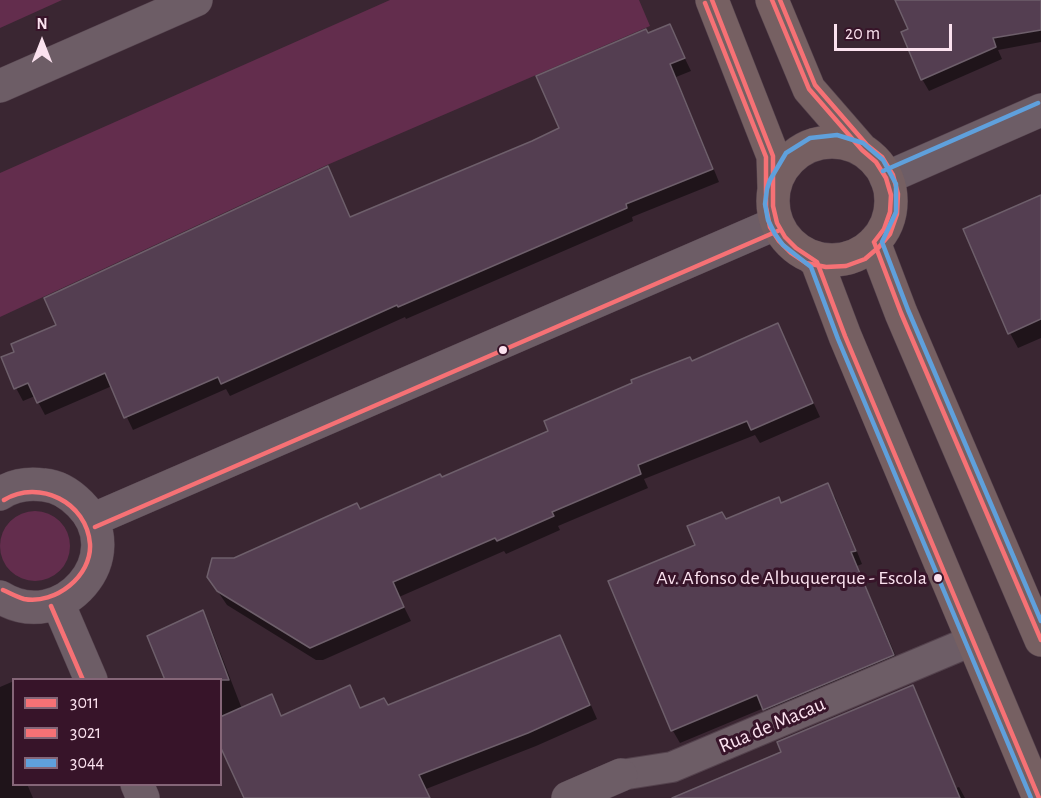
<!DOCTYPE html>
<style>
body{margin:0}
#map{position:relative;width:1041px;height:798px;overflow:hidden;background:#3a2632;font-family:"Alegreya Sans",sans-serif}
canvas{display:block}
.legend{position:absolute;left:12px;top:678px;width:210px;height:108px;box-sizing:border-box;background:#371429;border:2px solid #856678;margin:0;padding:8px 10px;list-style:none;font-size:18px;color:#fbe2ef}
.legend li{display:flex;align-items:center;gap:12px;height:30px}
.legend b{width:30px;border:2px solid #856678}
.north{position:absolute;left:12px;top:12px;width:60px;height:60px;-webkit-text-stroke:4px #371429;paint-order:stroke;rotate:0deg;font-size:16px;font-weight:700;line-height:24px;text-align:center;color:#fbe2ef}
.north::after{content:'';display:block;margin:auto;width:21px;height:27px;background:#fbe2ef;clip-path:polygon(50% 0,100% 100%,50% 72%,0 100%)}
.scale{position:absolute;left:834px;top:24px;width:118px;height:27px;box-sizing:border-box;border:3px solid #fbe2ef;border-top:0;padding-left:8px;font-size:18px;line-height:21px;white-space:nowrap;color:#fbe2ef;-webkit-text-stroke:4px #371429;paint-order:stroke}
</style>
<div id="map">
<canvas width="1041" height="798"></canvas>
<ul class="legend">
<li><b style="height:8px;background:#f67175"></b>3011</li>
<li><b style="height:8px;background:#f67175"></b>3021</li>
<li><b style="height:8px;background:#5fa0dc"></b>3044</li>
</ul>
<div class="north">N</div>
<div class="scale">20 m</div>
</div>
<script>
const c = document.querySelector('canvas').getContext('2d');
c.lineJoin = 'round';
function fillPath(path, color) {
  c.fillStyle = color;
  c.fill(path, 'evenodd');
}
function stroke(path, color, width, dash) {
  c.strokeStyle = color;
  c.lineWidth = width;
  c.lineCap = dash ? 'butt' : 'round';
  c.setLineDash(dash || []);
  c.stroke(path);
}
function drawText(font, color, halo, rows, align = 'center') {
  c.font = font + ' "Alegreya Sans",sans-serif';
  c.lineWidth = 6;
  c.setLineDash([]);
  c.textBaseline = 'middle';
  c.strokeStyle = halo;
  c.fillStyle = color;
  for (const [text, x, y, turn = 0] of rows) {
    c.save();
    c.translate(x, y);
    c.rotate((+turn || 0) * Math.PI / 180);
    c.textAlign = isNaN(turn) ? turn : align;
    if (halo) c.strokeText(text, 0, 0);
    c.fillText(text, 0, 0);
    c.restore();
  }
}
const green = new Path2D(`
 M 0,0 L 62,0 L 0,28 Z
 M 390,0 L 639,0 L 650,26 L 327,165 L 0,317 L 0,173 Z
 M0 546a35 35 0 1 1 70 0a35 35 0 1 1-70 0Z`);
const shadow = new Path2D(`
 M 917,0 L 1041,0 L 1041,42 L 998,50 L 1002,59 L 929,91 L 922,79 L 910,30 Z
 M 669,26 L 691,71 L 676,77 L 719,182 L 632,217 L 633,221 L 406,319 L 405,317 L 230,396 L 226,389 L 133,430 L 112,386 L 45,415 L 35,396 L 23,401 L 16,388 L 3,358 L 16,352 L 58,326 L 328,168 L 351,218 L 561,129 L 647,35 Z
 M 1041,197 L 1041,338 L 1018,348 L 1010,333 Z
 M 778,325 L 820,417 L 760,443 L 755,435 L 644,479 L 648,488 L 558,526 L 560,530 L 506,554 L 504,551 L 399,597 L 411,621 L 323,660 L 316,660 L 227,605 L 208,577 L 235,559 L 442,479 L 550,432 L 692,363 Z
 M 827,485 L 835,497 L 862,564 L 857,566 L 901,668 L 772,722 L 764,708 L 680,743 L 673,731 L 610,582 L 697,546 L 726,521 L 781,504 Z
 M 202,612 L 210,626 L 242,709 L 271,696 L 282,717 L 349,687 L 361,709 L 388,706 L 567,651 L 597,719 L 536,746 L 426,789 L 430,798 L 256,798 L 220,742 L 220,680 Z
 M 14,681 L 14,784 L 27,784 L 33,798 L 0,798 L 0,687 Z
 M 912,686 L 956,788 L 959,787 L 965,798 L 691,798 Z`);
const building = new Path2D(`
 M 895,0 L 1041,0 L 1041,30 L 993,38 L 996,47 L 921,80 L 901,32 L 908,29 Z
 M 670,24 L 685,58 L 670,64 L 713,169 L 626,204 L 627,208 L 398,307 L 397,305 L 221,384 L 218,377 L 124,418 L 105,373 L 37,403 L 28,383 L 14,389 L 1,357 L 14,352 L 11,344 L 56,325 L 44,298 L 328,166 L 350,217 L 532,141 L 559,128 L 536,76 L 646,29 L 648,33 Z
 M 1041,195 L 1041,319 L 1008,334 L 963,229 Z
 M 778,323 L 813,403 L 751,430 L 747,421 L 638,465 L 641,474 L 552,512 L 554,516 L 497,541 L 495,538 L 393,582 L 404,607 L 310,648 L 225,596 L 217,591 L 207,577 L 212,558 L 234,558 L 357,503 L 360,509 L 440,474 L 442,477 L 548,431 L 544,421 L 632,383 L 631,380 L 690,357 L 692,361 Z
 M 828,483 L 856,551 L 851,552 L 894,655 L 763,710 L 757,695 L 671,731 L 608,581 L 695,545 L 687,526 L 722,512 L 726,519 L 779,497 L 781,503 Z
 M 203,610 L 229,680 L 165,680 L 147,636 Z
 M 560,635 L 590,705 L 528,733 L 419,775 L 430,798 L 244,798 L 220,746 L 220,717 L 272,694 L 281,716 L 350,685 L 360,708 L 384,698 L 388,705 Z
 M 913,685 L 960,798 L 672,798 L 781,752 L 777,742 Z`);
const pedestrian = new Path2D(`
 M 621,775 L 672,767 L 974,640`);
const minor = new Path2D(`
 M 0,86 L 196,0
 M 886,178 L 1041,110
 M 0,494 C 13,485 29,483 44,485 C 58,486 70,494 80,504 C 131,555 62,636 0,597
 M 92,520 L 777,223
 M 58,603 L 91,680
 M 137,784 L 143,798
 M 568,798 L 621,775`);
const primary = new Path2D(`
 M 712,0 L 773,156 L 774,187
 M 772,0 L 809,89 L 862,150
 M773 201a59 59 0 1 1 118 0a59 59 0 1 1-118 0Z
 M 874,242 L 901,313 L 1041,640
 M 810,256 L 817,262 L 845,336 L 1039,798`);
const bus1 = new Path2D(`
 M 712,0 L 773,156 L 773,206 L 777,223 L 785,237 L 796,248 L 817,262 L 845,336 L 1039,798
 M 772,0 L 809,89 L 862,150 L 876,162 L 886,178 L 891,195 L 890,212 L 884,229 L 874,242
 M 874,242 L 901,313 L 1041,640`);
const bus2 = new Path2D(`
 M 705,3 L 766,157 L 766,207 L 770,227 L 779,241 L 791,253 L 806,263 L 826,267 L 846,266 L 865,259 L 879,247 L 890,234 L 897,214 L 898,194 L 893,175 L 882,157 L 867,145 L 815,85 L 780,0
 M 95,527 L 780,230
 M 3,590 C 10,593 17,597 24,599 C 55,605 92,576 90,544 C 87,502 39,479 4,500
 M 51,606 L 83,680`);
const bus3 = new Path2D(`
 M 883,171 L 1038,103
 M 1031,798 L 838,339 L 811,267 L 783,245 L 775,234 L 768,220 L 765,204 L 767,189 L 770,180 L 786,153 L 810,138 L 837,135 L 863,143 L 883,160 L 896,184 L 896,212 L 882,242 L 908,310 L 1041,621`);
const markers = [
 [503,350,5,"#fbe2ef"],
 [938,578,5,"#fbe2ef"]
];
const busNames = [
 ["Av. Afonso de Albuquerque - Escola",927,578]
];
const streetNames = [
 ["Rua de Macau",772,725,-23]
];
fillPath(green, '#632d4d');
fillPath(shadow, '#0007');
fillPath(building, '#543e51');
stroke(building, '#6e5f6b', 1.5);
stroke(pedestrian, '#54424d', 32);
stroke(minor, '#54424d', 34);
stroke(primary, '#54424d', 34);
stroke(pedestrian, '#6d5d66', 30);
stroke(minor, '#6d5d66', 33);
stroke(primary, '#766062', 33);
stroke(bus1, '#f67175', 4.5);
stroke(bus2, '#f67175', 4.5);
stroke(bus3, '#5fa0dc', 4.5);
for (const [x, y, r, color] of markers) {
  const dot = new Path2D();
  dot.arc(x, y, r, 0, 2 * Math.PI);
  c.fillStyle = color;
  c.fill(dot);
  stroke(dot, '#371429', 2);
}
drawText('20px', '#fbe2ef', '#371429', busNames, 'right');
drawText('21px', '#fbe2ef', '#371429', streetNames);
</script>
